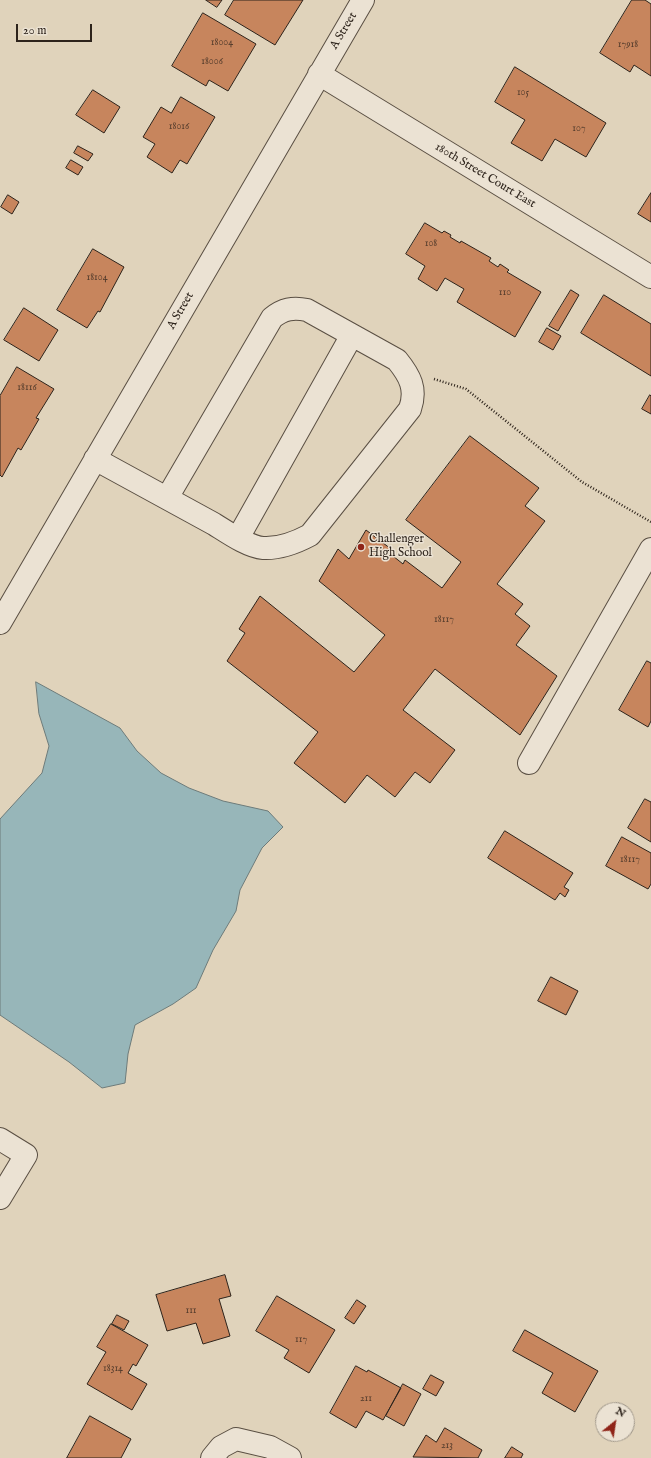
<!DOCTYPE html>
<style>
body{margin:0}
#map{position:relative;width:651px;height:1458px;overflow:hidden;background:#e0d3bb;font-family:"IM FELL English",serif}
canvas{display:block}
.north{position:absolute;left:595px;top:1402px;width:40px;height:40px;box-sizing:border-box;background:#ebe2d3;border:1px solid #9f9689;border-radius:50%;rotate:30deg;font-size:11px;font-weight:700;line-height:16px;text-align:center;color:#2d231b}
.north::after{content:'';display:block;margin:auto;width:14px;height:18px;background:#8f2418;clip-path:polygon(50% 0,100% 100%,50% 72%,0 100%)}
.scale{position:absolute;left:16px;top:24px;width:76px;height:18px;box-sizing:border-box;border:2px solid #2d231b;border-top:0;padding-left:5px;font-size:12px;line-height:14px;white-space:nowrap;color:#2d231b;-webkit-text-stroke:3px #ebe2d3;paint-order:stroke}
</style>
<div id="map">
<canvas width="651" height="1458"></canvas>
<div class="north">N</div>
<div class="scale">20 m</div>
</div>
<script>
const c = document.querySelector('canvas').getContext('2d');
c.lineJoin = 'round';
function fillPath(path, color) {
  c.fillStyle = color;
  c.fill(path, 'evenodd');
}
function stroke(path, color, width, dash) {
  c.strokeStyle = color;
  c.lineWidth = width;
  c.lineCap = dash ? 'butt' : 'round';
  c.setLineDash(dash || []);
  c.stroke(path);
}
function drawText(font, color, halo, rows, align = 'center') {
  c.font = font + ' "IM FELL English",serif';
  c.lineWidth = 3;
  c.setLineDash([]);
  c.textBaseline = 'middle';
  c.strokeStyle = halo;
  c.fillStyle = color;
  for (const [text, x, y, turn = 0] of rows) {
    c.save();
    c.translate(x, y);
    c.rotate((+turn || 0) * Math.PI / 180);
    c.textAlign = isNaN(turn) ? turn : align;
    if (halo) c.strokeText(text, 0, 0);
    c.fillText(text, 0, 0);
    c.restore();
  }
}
const water = new Path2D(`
 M 36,682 L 120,728 L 137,751 L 161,773 L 189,788 L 223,801 L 268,811 L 283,827 L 262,848 L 240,890 L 236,911 L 213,950 L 196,988 L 173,1004 L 135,1025 L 128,1054 L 125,1083 L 102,1088 L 69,1062 L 0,1015 L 0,819 L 42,773 L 49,746 L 39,714 Z`);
const building = new Path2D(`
 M 206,0 L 222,0 L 217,7 Z
 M 234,0 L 303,0 L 275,45 L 225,15 Z
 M 632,0 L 645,0 L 651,4 L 651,76 L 634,65 L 630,72 L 600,53 Z
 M 203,13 L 256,44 L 228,91 L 209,80 L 206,86 L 172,66 Z
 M 515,67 L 606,123 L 586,157 L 555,139 L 542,161 L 511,143 L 525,120 L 495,102 Z
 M 93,90 L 120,107 L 104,133 L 76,115 Z
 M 181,97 L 215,117 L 187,164 L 180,160 L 172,173 L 147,157 L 155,144 L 143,137 L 161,107 L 171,113 Z
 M 78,146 L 93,154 L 88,161 L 74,153 Z
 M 71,160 L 83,167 L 78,175 L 66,168 Z
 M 651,193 L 651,222 L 638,214 Z
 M 8,195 L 19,202 L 12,214 L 1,207 Z
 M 425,223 L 442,233 L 444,231 L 451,235 L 450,237 L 460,243 L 461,241 L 491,258 L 489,261 L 498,267 L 500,264 L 509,270 L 507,272 L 541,292 L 515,337 L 457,302 L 464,289 L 445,278 L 437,291 L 418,279 L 425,266 L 406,254 Z
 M 93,249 L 124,267 L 100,312 L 98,311 L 87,328 L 57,310 Z
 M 571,290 L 579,295 L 558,331 L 549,326 Z
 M 604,295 L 651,324 L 651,376 L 581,333 Z
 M 24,308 L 58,330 L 39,361 L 4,340 Z
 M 547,328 L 561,336 L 553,350 L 539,342 Z
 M 17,367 L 54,389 L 36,418 L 39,419 L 21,450 L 18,448 L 2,477 L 0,475 L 0,396 Z
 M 650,395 L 651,396 L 651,414 L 642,409 Z
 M 470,436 L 539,488 L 525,506 L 545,521 L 497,584 L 523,604 L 515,614 L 530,626 L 516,645 L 557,676 L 520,735 L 435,669 L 403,710 L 455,750 L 430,783 L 415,772 L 395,797 L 367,775 L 345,803 L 294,763 L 318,732 L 227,661 L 245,633 L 239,629 L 260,596 L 354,672 L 385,635 L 319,581 L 338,549 L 349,559 L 366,530 L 391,549 L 388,552 L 403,564 L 405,560 L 442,588 L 461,562 L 406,520 Z
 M 647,661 L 651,663 L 651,721 L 648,727 L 619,710 Z
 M 645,799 L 651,802 L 651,842 L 628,828 Z
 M 505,831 L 573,873 L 564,887 L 569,890 L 565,897 L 560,893 L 555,900 L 488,858 Z
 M 622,837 L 651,853 L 651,884 L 648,889 L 606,866 Z
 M 551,977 L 578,991 L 566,1015 L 538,1001 Z
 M 225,1275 L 231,1296 L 219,1299 L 230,1336 L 203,1344 L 196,1323 L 167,1331 L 156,1295 Z
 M 277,1296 L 335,1330 L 309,1373 L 284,1358 L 289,1350 L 256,1331 Z
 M 357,1300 L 366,1306 L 354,1324 L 345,1318 Z
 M 117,1315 L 129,1321 L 124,1330 L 112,1324 Z
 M 111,1324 L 148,1345 L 136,1366 L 133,1364 L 128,1373 L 147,1384 L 132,1410 L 87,1384 L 106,1352 L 97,1347 Z
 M 525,1330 L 598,1371 L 575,1412 L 542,1393 L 553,1373 L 513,1351 Z
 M 356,1366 L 367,1372 L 368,1370 L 401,1388 L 383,1420 L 366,1411 L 356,1428 L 330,1413 Z
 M 431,1375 L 444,1382 L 436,1396 L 423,1389 Z
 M 403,1384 L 421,1394 L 404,1426 L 386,1416 Z
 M 90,1416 L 131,1439 L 121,1458 L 67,1458 Z
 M 445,1428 L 482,1450 L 478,1458 L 413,1457 L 426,1435 L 436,1442 Z
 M 512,1447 L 523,1454 L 521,1458 L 505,1458 Z`);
const path = new Path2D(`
 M 434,379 L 466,389 L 582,482 L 651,522`);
const minor = new Path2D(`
 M 319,74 L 651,277
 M 95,459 C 135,481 174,502 214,524 C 227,532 248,547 263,548 C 280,549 295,543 310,535 L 410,409 C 417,389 410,376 397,360 L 307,310 C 293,307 283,309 272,318 L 167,498
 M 238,538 L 352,335
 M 0,623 L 363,0
 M 529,763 L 651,549
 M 0,1139 L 26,1155 L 0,1198
 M 212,1458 L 221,1447 L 236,1439 L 270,1447 L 290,1458`);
const markers = [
 [361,547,4,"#8f2418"]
];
const numberNames = [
 ["18004",222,43],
 ["17918",628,45],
 ["18006",212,62],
 ["105",523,93],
 ["18016",179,127],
 ["107",579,129],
 ["108",431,244],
 ["18104",97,278],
 ["110",505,293],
 ["18116",27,388],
 ["18117",444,620],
 ["18117",630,860],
 ["111",191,1311],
 ["117",301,1340],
 ["18314",113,1369],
 ["211",366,1399],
 ["213",447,1446]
];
const streetNames = [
 ["A Street",344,31,-59],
 ["180th Street Court East",485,176,31],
 ["A Street",181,311,-60]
];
const poiNames = [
 ["Challenger",369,540],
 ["High School",369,554]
];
fillPath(water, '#97b6b9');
stroke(water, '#6d7b7a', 1);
fillPath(building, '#c7855d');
stroke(building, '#2d231b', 1);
stroke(minor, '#5a4f43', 24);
stroke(path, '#2d231b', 2.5, [1, 2]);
stroke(minor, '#ebe2d3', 22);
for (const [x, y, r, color] of markers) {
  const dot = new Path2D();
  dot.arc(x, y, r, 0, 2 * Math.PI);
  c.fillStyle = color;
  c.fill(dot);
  stroke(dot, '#ebe2d3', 1.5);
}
drawText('10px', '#543c2c', null, numberNames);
drawText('12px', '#2d231b', '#ebe2d3', streetNames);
drawText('12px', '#2d231b', '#ebe2d3', poiNames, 'left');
</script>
